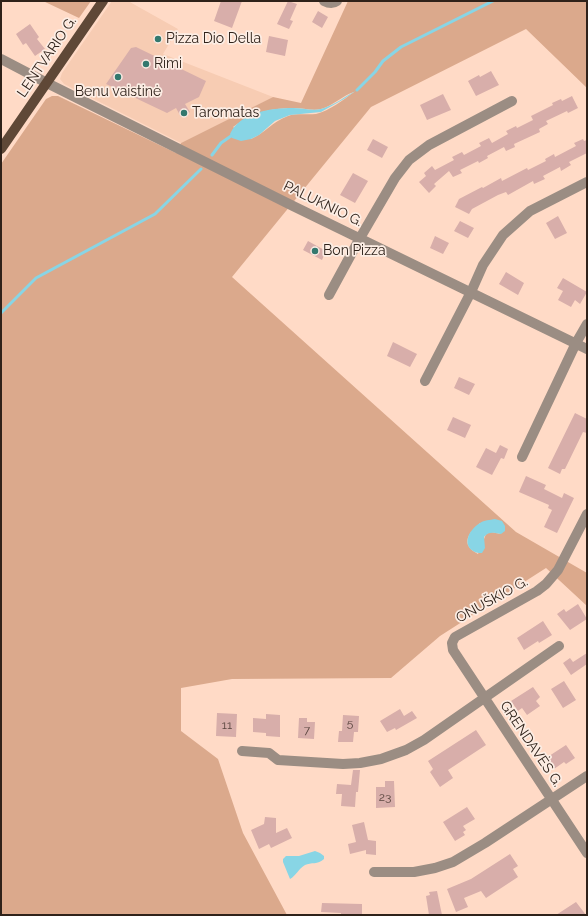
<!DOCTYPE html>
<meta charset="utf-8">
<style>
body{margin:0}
#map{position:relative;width:588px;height:916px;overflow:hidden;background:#ffdac6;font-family:Raleway,sans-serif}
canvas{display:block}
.frame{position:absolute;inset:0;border:2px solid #2f221a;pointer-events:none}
</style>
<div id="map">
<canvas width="588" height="916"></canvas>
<div class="frame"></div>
</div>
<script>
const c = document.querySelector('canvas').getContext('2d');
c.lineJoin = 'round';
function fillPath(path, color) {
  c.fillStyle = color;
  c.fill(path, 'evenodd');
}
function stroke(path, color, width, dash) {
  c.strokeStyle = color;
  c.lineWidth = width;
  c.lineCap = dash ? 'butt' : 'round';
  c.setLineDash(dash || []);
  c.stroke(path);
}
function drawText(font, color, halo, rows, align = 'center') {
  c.font = font + ' Raleway,sans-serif';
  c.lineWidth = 3.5;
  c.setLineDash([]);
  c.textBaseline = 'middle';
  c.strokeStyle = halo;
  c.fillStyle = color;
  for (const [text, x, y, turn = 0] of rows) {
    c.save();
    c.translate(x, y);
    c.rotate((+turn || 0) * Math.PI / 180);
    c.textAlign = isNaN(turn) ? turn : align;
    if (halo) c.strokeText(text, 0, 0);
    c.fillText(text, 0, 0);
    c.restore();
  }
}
const built = new Path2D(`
 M 112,1 L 128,1 L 178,29 L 163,54 L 273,97 L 181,143 L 64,84 L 60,79 L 62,73 Z`);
const green = new Path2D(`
 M 43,1 L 91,1 L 79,18 Z
 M 348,1 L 587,1 L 587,88 L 526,29 L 371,107 L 232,277 L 516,532 L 587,573 L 587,606 L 546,568 L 440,636 L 391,678 L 232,679 L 181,688 L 181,731 L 218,759 L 243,833 L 287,915 L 1,915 L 1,164 L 46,99 L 52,96 L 58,96 L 176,153 L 181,143 L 273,97 L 301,103 ZM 354,92 C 343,100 329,111 316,114 C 307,115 296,113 288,116 C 272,122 265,133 251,139 L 233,127 C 251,113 271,108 294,108 C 302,108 313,111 321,109 C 333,106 343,95 354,92 ZM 480,523 L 501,534 L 491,532 L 486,534 L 478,554 C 459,544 469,533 480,523 Z`);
const water = new Path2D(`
 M 357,90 L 344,99 L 321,112 L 290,115 L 275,121 L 259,135 L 251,139 L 241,141 L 232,138 L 230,134 C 240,112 271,108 293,108 C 302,108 312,111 321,109 C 333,106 346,96 357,90 Z
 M 495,519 L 502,521 L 505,526 L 505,531 L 501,534 C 494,533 489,531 484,537 L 485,548 L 482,553 C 474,554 465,547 468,538 C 469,532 475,526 480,523 C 484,520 490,520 495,519 Z
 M 315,851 L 320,853 L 324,856 L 324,859 C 318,865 311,862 305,865 C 298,869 296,876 290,879 L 283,862 L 283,859 L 286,856 L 299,856 Z`);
const stream = new Path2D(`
 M 357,90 L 375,72 L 383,61 L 401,47 L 493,1
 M 212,155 L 221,143 L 231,136
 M 1,313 L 36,278 L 155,214 L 201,169`);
const building = new Path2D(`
 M 221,1 L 242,1 L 232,28 L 214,21 Z
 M 288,1 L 297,4 L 290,20 L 293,21 L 289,29 L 277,24 Z
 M 318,11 L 328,17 L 322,28 L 312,22 Z
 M 30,24 L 39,37 L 37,39 L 45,49 L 35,56 L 26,43 L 23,45 L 16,34 Z
 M 269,36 L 288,40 L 285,56 L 266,52 Z
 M 136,47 L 206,81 L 199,97 L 185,104 L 190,112 L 181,117 L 176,108 L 167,113 L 106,84 L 131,48 Z
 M 491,71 L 499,85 L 476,96 L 468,81 L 479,75 L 480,77 Z
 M 443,94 L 451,110 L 427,120 L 420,105 Z
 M 572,96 L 578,108 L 568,113 L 567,111 L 546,121 L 548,124 L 539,129 L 540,132 L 514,144 L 515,147 L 506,151 L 504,147 L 487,156 L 488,158 L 479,163 L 478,161 L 460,170 L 462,173 L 453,177 L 449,171 L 434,184 L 436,186 L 429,193 L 419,182 L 426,176 L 424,173 L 432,166 L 435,170 L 454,160 L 452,157 L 462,152 L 464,155 L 481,146 L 479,143 L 489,138 L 492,143 L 508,134 L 506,131 L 516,126 L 517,128 L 533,120 L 531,116 L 553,105 L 552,103 L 561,99 L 562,101 Z
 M 373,139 L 388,147 L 382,158 L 367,150 Z
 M 583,139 L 584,141 L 587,140 L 587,153 L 569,162 L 571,165 L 561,171 L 560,167 L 543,176 L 545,179 L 534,184 L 533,181 L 508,195 L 506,192 L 498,195 L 472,209 L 469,214 L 455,207 L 459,199 L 482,187 L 483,188 L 501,178 L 502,181 L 527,168 L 528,170 L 546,161 L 545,159 L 554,154 L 555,157 L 576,146 L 574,143 Z
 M 353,173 L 368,181 L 355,203 L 340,195 Z
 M 558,216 L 567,233 L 555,239 L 546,223 Z
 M 460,221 L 474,228 L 468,238 L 454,231 Z
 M 435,236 L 449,243 L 443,254 L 430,248 Z
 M 308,241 L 326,251 L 322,260 L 303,250 Z
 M 506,272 L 524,283 L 518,295 L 499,284 Z
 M 563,278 L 587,292 L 580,304 L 575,300 L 571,307 L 558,300 L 563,291 L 557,288 Z
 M 393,342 L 417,354 L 410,367 L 387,356 Z
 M 459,377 L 475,384 L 469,395 L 454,388 Z
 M 575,413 L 587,419 L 587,433 L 583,432 L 565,469 L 562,469 L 560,474 L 548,468 Z
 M 453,417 L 471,425 L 465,438 L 447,430 Z
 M 500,445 L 508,449 L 504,459 L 501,458 L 492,475 L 476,467 L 486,448 L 496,453 Z
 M 526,476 L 546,485 L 544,489 L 562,498 L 564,493 L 574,498 L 557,533 L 544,527 L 552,510 L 548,508 L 549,505 L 519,492 Z
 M 578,604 L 587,619 L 570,630 L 557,614 L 564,609 L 566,612 Z
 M 543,621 L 552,635 L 539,643 L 538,641 L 524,650 L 517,638 Z
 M 587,653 L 587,664 L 571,675 L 563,663 L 570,658 L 573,662 Z
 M 564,681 L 576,700 L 563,708 L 551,689 Z
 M 533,687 L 540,697 L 536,701 L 540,706 L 527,715 L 522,708 L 518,711 L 511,701 Z
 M 400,709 L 404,716 L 412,711 L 417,718 L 396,730 L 395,728 L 387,732 L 380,721 Z
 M 217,713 L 237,714 L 236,737 L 216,736 Z
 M 266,714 L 280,715 L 280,737 L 266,736 L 266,733 L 253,732 L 253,718 L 266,719 Z
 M 343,715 L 359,716 L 358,732 L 354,732 L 353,742 L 338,742 L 339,731 L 342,731 Z
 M 299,718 L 307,718 L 307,722 L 315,722 L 314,739 L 298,738 Z
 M 476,730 L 486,745 L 448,770 L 453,778 L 440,787 L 430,772 L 433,769 L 428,761 Z
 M 566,745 L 575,758 L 566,764 L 564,762 L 554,769 L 546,758 Z
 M 353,770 L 360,770 L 358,792 L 356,792 L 355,807 L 341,806 L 342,794 L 336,794 L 337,784 L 351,785 Z
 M 385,781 L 394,781 L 395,807 L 376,808 L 376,787 L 385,787 Z
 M 467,807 L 475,819 L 463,826 L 466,830 L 463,832 L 465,835 L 455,841 L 443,822 Z
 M 265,817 L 276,818 L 276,833 L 287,828 L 292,838 L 271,848 L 269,844 L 259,849 L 251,830 L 264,824 Z
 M 364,822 L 368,840 L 376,841 L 376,855 L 366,854 L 366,850 L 350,854 L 348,844 L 356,842 L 352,825 Z
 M 510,854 L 518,866 L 513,869 L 518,877 L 486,898 L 481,891 L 464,898 L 468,907 L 456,912 L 447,889 L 471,879 Z
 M 437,891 L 442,915 L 429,915 L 426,896 L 430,895 L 429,892 Z
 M 576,902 L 586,915 L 556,915 Z
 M 322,903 L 362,904 L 362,915 L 341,915 L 341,913 L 321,912 Z`);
const minor = new Path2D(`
 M 324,1 C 328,3 333,4 337,1
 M 1,59 L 47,83 L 293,206 L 587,349
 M 329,295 L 360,238 L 395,178 L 409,160 L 429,145 L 512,101
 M 425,381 L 471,292 L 483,265 L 503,235 L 530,211 L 587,182
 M 522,457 L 576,343 L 587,324
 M 587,514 L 558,570 L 546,584 L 537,591 L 455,637 L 452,643 L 453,650 L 587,853
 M 242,751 L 269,753 L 278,760 L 343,764 L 360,763 L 381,759 L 406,750 L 424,740 L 559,646
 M 374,872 L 414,872 L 435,868 L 453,862 L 485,843 L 587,776`);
const major = new Path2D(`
 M 1,149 L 103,1`);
const markers = [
 [158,39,4,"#33786e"],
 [146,64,4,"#33786e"],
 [118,77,4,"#33786e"],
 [184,113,4,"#33786e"],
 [315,251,4,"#33786e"]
];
const numberNames = [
 ["5",350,723],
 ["11",227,725],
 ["7",307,730],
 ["23",385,797]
];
const poiNames = [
 ["Pizza Dio Della",166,39],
 ["Rimi",154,64],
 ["Benu vaistinė",118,92,"center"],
 ["Taromatas",192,113],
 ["Bon Pizza",323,251]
];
const streetNames = [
 ["LENTVARIO G.",47,57,-56],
 ["PALUKNIO G.",323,204,26],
 ["ONUŠKIO G.",492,600,-29],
 ["GRENDAVĖS G.",531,744,56]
];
fillPath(built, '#f7ccb3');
fillPath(green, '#dba98c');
fillPath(water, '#88d5e5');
stroke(stream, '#88d5e5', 3);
fillPath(building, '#d8aeaa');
stroke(minor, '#9b8d83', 10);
stroke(major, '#5f4837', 10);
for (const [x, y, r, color] of markers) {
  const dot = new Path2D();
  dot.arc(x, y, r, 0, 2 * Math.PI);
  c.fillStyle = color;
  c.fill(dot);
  stroke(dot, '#fcede4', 1.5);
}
drawText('12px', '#59453e', null, numberNames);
drawText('14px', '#2f221a', '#fcede4', poiNames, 'left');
drawText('14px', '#2f221a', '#fcede4', streetNames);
</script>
